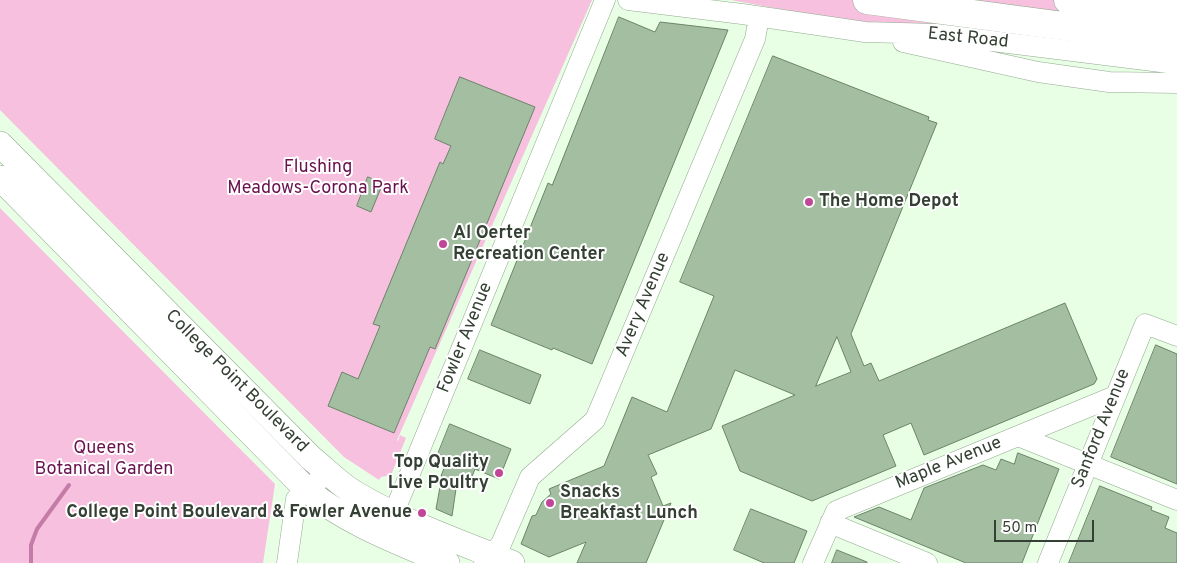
<!DOCTYPE html>
<style>
body{margin:0}
#map{position:relative;width:1177px;height:563px;overflow:hidden;background:#e8fee5;font-family:Overpass,sans-serif}
canvas{display:block}
.scale{position:absolute;left:994px;top:520px;width:100px;height:22px;box-sizing:border-box;border:2px solid #354034;border-top:0;padding-left:6px;font-size:15px;line-height:18px;white-space:nowrap;color:#354034;-webkit-text-stroke:4px #fff;paint-order:stroke}
</style>
<div id="map">
<canvas width="1177" height="563"></canvas>
<div class="scale">50 m</div>
</div>
<script>
const c = document.querySelector('canvas').getContext('2d');
c.lineJoin = 'round';
function fillPath(path, color) {
  c.fillStyle = color;
  c.fill(path, 'evenodd');
}
function stroke(path, color, width, dash) {
  c.strokeStyle = color;
  c.lineWidth = width;
  c.lineCap = dash ? 'butt' : 'round';
  c.setLineDash(dash || []);
  c.stroke(path);
}
function drawText(font, color, halo, rows, align = 'center') {
  c.font = font + ' Overpass,sans-serif';
  c.lineWidth = 4;
  c.setLineDash([]);
  c.textBaseline = 'middle';
  c.strokeStyle = halo;
  c.fillStyle = color;
  for (const [text, x, y, turn = 0] of rows) {
    c.save();
    c.translate(x, y);
    c.rotate((+turn || 0) * Math.PI / 180);
    c.textAlign = isNaN(turn) ? turn : align;
    if (halo) c.strokeText(text, 0, 0);
    c.fillText(text, 0, 0);
    c.restore();
  }
}
const green = new Path2D(`
 M 0,0 L 592,0 L 397,440 L 398,441 L 400,435 L 406,438 L 391,475 L 381,477 L 379,480 L 344,457 L 0,110 Z
 M 731,0 L 1177,0 L 1177,57 L 859,24 Z
 M 0,208 L 275,484 L 263,563 L 0,563 Z`);
const stream = new Path2D(`
 M 31,563 L 31,545 L 37,529 L 69,485`);
const building = new Path2D(`
 M 619,17 L 655,32 L 660,22 L 728,30 L 592,364 L 553,348 L 552,350 L 491,325 L 548,183 L 552,185 Z
 M 773,56 L 929,117 L 928,120 L 937,123 L 851,334 L 864,366 L 871,363 L 879,381 L 1065,303 L 1097,379 L 1094,384 L 924,455 L 911,423 L 883,435 L 896,466 L 812,501 L 740,471 L 722,426 L 795,395 L 735,370 L 711,429 L 648,455 L 657,474 L 651,477 L 663,506 L 671,503 L 646,563 L 577,563 L 586,542 L 549,557 L 521,544 L 532,516 L 536,515 L 542,502 L 551,494 L 549,489 L 604,466 L 632,397 L 667,412 L 714,296 L 680,282 ZM 837,337 L 851,372 L 816,386 Z
 M 460,77 L 535,107 L 435,349 L 430,347 L 394,433 L 328,406 L 342,372 L 358,379 L 380,326 L 373,324 L 440,162 L 443,164 L 451,146 L 435,139 Z
 M 368,177 L 383,183 L 371,212 L 357,206 Z
 M 1156,345 L 1177,354 L 1177,484 L 1111,457 Z
 M 480,350 L 541,375 L 530,404 L 468,379 Z
 M 450,424 L 511,449 L 499,479 L 475,469 L 468,487 L 457,482 L 452,516 L 436,509 L 442,476 L 441,476 L 448,458 L 438,454 Z
 M 1018,453 L 1059,469 L 1022,563 L 966,563 L 854,517 L 879,507 L 911,520 L 924,488 L 983,465 L 996,470 L 1001,459 L 1014,464 Z
 M 1100,486 L 1152,507 L 1151,510 L 1169,517 L 1165,528 L 1177,533 L 1177,563 L 1069,563 Z
 M 751,509 L 807,531 L 794,563 L 764,563 L 734,550 Z
 M 837,550 L 867,562 L 867,563 L 832,563 Z`);
const minor = new Path2D(`
 M 628,0 L 742,14 L 865,32 L 936,34 L 1177,64
 M 903,42 L 1038,72 L 1109,82 L 1177,83
 M 1018,436 L 1177,500
 M 830,523 L 927,563
 M 388,527 L 605,0
 M 287,563 L 296,499 L 319,480
 M 484,563 L 501,544 L 530,477 L 595,420 L 755,39 L 759,17
 M 813,563 L 836,511 L 1115,396
 M 1048,563 L 1145,324 L 1177,336`);
const major = new Path2D(`
 M 0,144 L 311,458 C 326,470 340,485 356,494 C 405,523 460,542 512,563
 M 0,178 L 307,490 C 348,524 398,542 447,563`);
const highway = new Path2D(`
 M 867,0 L 1177,41
 M 1068,0 L 1177,14`);
const markers = [
 [809,202,5,"#c24697"],
 [443,244,5,"#c24697"],
 [499,473,5,"#c24697"],
 [550,503,5,"#c24697"],
 [422,513,5,"#c24697"]
];
const streetNames = [
 ["East Road",968,39,6],
 ["Avery Avenue",644,305,-67],
 ["Fowler Avenue",466,338,-68],
 ["College Point Boulevard",236,382,45],
 ["Sanford Avenue",1102,429,-68],
 ["Maple Avenue",949,464,-22]
];
const parkNames = [
 ["Flushing",318,168],
 ["Meadows-Corona Park",318,189],
 ["Queens",104,449],
 ["Botanical Garden",104,470]
];
const poiNames = [
 ["The Home Depot",819,202],
 ["Al Oerter",453,234],
 ["Recreation Center",453,255],
 ["Top Quality",489,463,"right"],
 ["Live Poultry",489,484,"right"],
 ["Snacks",560,493],
 ["Breakfast Lunch",560,514],
 ["College Point Boulevard & Fowler Avenue",412,513,"right"]
];
fillPath(green, '#f6c0de');
stroke(stream, '#c57ba7', 4);
fillPath(building, '#a4bea1');
stroke(building, '#6b8469', 1);
stroke(minor, '#91ab8e', 21);
stroke(major, '#91ab8e', 26);
stroke(highway, '#91ab8e', 29);
stroke(minor, '#fff', 20);
stroke(major, '#fff', 25);
stroke(highway, '#fff', 28);
for (const [x, y, r, color] of markers) {
  const dot = new Path2D();
  dot.arc(x, y, r, 0, 2 * Math.PI);
  c.fillStyle = color;
  c.fill(dot);
  stroke(dot, '#fff', 2);
}
drawText('18px', '#354034', '#fff', streetNames);
drawText('18px', '#6a124f', '#fff', parkNames);
drawText('bold 18px', '#354034', '#fff', poiNames, 'left');
</script>
